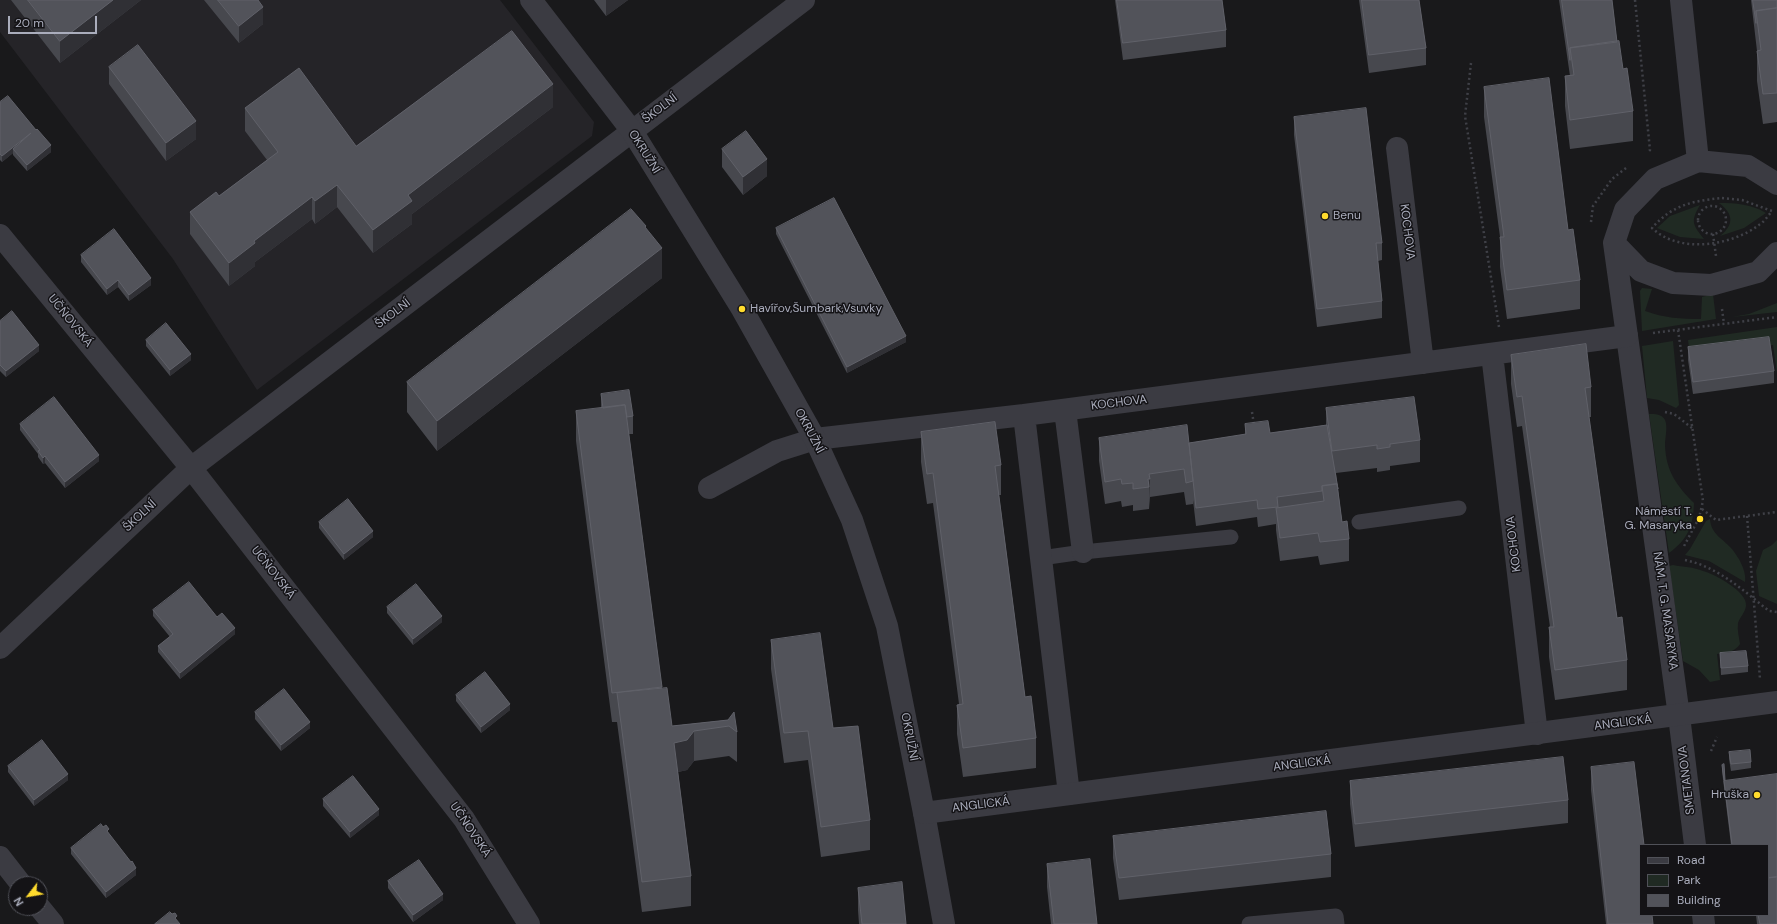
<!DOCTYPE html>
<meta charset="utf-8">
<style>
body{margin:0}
#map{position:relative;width:1777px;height:924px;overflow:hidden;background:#19191b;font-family:"DM Sans",sans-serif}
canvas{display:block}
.legend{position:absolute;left:1639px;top:844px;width:130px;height:72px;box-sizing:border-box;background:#141316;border:1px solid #505158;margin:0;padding:5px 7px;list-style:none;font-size:12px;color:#aaadbc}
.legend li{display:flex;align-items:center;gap:8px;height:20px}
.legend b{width:20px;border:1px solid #505158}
.north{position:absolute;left:8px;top:876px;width:40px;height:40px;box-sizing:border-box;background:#141316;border:1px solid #505158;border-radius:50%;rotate:239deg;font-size:11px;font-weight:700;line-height:16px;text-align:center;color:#aaadbc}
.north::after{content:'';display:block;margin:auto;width:14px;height:18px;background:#ffdb2d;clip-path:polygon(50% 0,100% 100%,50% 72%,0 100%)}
.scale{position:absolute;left:8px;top:16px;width:89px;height:18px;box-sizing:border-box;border:2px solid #aaadbc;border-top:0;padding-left:5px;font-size:12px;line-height:14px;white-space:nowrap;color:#aaadbc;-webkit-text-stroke:3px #141316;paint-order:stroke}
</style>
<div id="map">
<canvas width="1777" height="924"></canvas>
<ul class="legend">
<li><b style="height:5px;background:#3b3b42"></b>Road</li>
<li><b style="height:11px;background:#202a23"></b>Park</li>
<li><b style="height:11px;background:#52535a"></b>Building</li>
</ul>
<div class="north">N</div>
<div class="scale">20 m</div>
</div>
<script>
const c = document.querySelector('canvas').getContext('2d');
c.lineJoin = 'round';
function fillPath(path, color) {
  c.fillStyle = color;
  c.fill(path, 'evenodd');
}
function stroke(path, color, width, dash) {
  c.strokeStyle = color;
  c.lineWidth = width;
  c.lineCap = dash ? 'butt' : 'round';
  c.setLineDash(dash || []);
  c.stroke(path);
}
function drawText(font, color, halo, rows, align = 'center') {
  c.font = font + ' "DM Sans",sans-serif';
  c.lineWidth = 3;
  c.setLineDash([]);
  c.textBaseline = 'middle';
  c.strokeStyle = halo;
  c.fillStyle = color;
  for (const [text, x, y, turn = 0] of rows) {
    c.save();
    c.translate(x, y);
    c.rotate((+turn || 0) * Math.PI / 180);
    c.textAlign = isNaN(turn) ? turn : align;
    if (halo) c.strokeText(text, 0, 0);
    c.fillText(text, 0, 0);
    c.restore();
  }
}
const built = new Path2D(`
 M 0,0 L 500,0 L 594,122 L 592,136 L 257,390 L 173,259 L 0,32 Z`);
const green = new Path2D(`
 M 1719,203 C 1735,203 1752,204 1766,213 L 1744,228 L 1720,236 C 1734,225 1734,214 1719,203 Z
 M 1700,205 C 1690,222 1693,225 1704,239 L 1680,237 L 1657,228 L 1670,216 Z
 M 1642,288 L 1652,289 L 1645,311 C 1664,318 1681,319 1701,319 L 1702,297 L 1713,294 L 1716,319 L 1642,331 L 1640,291 Z
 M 1777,303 L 1777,312 L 1732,317 L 1749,314 Z
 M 1777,327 L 1777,373 L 1773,345 L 1690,356 L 1688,340 Z
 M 1673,341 L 1679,405 L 1676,408 L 1659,400 L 1647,398 L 1642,346 Z
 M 1649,414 C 1655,414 1662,414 1665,420 C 1668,427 1665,438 1665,445 C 1666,471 1676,485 1694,503 C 1693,527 1688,539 1669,553 Z
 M 1710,519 C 1711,534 1722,538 1731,548 C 1738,556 1747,571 1745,582 L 1709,561 L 1685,555 L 1690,549 L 1706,521 Z
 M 1777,540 L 1777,604 L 1759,596 L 1756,571 L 1763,550 L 1772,545 Z
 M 1673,565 C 1683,567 1694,567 1703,571 C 1715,574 1748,592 1746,606 C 1745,613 1740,617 1738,623 C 1737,630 1739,637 1740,644 C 1735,652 1726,653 1717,654 L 1720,680 L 1710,682 L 1699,670 L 1683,661 L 1669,566 Z`);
const path = new Path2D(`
 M 1635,0 L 1650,150 L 1649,151
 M 1471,63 L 1465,116 L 1499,327
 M 1722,198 L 1742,200 L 1772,211 C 1768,216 1764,222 1759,225 C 1731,246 1679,254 1652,228 C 1672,205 1692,201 1722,198 Z
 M1698 220a14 14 0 1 1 28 0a14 14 0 1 1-28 0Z
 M 1591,222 L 1593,206 L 1612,179 L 1626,168
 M 1713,234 L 1716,256
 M 1722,309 L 1724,324
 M 1678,330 L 1703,501 L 1699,518 L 1683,548
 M 1653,333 L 1777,317
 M 1252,412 L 1254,425
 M 1665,412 L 1674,414 L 1692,428
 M 1702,509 L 1716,520 L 1777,512
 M 1747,516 L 1760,679
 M 1685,560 C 1718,567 1743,590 1769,611 L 1777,612
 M 1711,751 L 1717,737`);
const service = new Path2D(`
 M 1359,522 L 1459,508
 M 1041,558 L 1083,552 L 1231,537
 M 1249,924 L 1336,916 L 1337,924`);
const pedestrian = new Path2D(`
 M 1627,336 L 1679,716`);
const minor = new Path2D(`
 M 1681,0 L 1698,161
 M 1397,148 L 1423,363
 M 0,235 L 191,468 L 464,819 L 529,924
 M 1614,243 L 1641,271 L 1673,283 L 1711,285 L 1758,272 L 1777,253
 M 1492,354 L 1537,734
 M 1065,410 L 1083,552
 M 1024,415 L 1069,794
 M 709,488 L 777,451 L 815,439 L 1024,415 L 1627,336 L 1614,243 L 1625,210 L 1655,179 L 1698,161 L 1748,166 L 1777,184
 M 0,648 L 191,468 L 804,0
 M 1679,716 L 1695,845
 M 924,813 L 944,924
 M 0,857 L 21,884
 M 40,908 L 53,924
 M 1703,915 L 1704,924`);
const tertiary = new Path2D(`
 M 531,0 L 632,131 L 742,309 L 815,439 L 852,520 L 887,626 L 924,813 L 1777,702`);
const wall = new Path2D(`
 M 11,0 L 141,0 L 60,63 Z
 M 204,0 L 258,0 L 263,24 L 239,43 Z
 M 594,0 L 628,0 L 606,16 Z
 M 1115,0 L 1222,0 L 1226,30 L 1226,47 L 1123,60 Z
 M 1359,0 L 1419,0 L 1426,48 L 1426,65 L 1369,73 Z
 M 1559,0 L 1612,0 L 1617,42 L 1623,69 L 1633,111 L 1633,141 L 1570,149 L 1565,106 L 1565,76 L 1570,76 Z
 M 1751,0 L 1777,0 L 1777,122 L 1763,124 L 1757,81 L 1757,51 Z
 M 109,67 L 196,139 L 166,161 L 109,84 Z
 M 1484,87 L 1580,280 L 1580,309 L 1507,319 L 1500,267 L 1500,237 L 1484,117 Z
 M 0,102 L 51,152 L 27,171 L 13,155 L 13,153 L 2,162 L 0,160 Z
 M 553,107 L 412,214 L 412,224 L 373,253 L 337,207 L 315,224 L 312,219 L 255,262 L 255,266 L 229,286 L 190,234 L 190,212 L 219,196 L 267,160 L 245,131 L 245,108 L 356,146 Z
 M 1294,117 L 1382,243 L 1382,260 L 1378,261 L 1382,301 L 1382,318 L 1317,327 L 1294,135 Z
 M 722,149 L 767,176 L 743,195 L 722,167 Z
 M 646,228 L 662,278 L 437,451 L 407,412 L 407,382 Z
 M 776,228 L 906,342 L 847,373 L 776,234 Z
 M 81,255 L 151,285 L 129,301 L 118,287 L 107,295 L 81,262 Z
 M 0,321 L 39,351 L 6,377 L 0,371 Z
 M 146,340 L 191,360 L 170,376 L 146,346 Z
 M 1688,347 L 1774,371 L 1774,383 L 1693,394 L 1688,360 Z
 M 1511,355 L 1591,387 L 1591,417 L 1589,417 L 1617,618 L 1627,660 L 1627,690 L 1555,700 L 1549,657 L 1549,627 L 1550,627 L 1522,426 L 1517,427 L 1511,384 Z
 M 601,394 L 633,416 L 633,434 L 629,434 L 662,688 L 672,726 L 728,720 L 737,732 L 737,762 L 729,756 L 694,761 L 687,770 L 678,772 L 691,876 L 691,906 L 642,912 L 617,722 L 612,722 L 576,441 L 576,411 L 601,408 Z
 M 1326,408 L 1420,440 L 1420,462 L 1390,466 L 1390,470 L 1377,472 L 1377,468 L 1336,473 L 1338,489 L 1342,522 L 1349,539 L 1349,561 L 1320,565 L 1318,556 L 1280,561 L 1276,530 L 1276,524 L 1258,527 L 1257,517 L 1196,526 L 1193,500 L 1193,504 L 1186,505 L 1184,492 L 1150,497 L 1149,509 L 1133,511 L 1133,505 L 1122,507 L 1121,501 L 1105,504 L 1099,461 L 1099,438 L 1189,443 L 1245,435 L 1245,424 L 1270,433 L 1326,425 Z
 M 20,424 L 99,461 L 65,488 L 45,463 L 43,464 L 38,457 L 38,454 L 20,430 Z
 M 921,432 L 1001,465 L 1001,495 L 999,495 L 1025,697 L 1036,738 L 1036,768 L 963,777 L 957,734 L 957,705 L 959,704 L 933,503 L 927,504 L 921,462 Z
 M 319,522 L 373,537 L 344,560 L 319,528 Z
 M 387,607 L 442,622 L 413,645 L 387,613 Z
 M 153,610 L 217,617 L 235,634 L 180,679 L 158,652 L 158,646 L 170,637 L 153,616 Z
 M 771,640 L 833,728 L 870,820 L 870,850 L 821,857 L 808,760 L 784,763 L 771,669 Z
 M 1720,653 L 1748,666 L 1748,672 L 1721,675 Z
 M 456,695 L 510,710 L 481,733 L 456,701 Z
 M 255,712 L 310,728 L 281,751 L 255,719 Z
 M 1729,752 L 1751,762 L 1751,768 L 1731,771 L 1729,759 Z
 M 1724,764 L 1725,781 L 1777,774 L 1777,924 L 1757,924 L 1756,915 L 1768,915 L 1768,845 L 1731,845 L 1722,771 L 1722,765 Z
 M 8,766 L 68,780 L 34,806 L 8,772 Z
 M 1591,767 L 1653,924 L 1606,924 L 1591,790 Z
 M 1350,781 L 1568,800 L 1568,823 L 1355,847 L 1350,804 Z
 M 323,799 L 379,815 L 350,838 L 323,806 Z
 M 103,827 L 109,834 L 136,875 L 106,898 L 71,854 L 71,848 Z
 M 1113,836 L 1331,854 L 1331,877 L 1119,900 L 1113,858 Z
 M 1047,864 L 1097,924 L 1051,924 L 1047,887 Z
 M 388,881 L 443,900 L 413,922 L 388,888 Z
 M 858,888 L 906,924 L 859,924 L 858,910 Z`);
const shadedWall = new Path2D(`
 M 113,0 L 141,0 L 60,63 L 60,41 Z
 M 606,0 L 628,0 L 606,16 Z
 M 263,7 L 263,24 L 239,43 L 239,26 Z
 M 553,84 L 553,107 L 412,214 L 412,224 L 373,253 L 373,230 L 408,195 Z
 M 196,121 L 196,139 L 166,161 L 166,143 Z
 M 31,133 L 13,149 L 13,153 L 2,162 L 2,156 Z
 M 51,145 L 51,152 L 27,171 L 27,165 Z
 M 767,159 L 767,176 L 743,195 L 743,177 Z
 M 337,185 L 337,207 L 315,224 L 315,201 Z
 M 312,197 L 312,219 L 255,262 L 255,266 L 229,286 L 229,263 L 254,241 Z
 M 662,248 L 662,278 L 437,451 L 437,421 Z
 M 151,278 L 151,285 L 129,301 L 129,295 Z
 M 118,280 L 118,287 L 107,295 L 107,289 Z
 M 906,336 L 906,342 L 847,373 L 847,367 Z
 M 39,345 L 39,351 L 6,377 L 6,371 Z
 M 191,354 L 191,360 L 170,376 L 170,370 Z
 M 99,455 L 99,461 L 65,488 L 65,482 Z
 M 45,456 L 45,463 L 43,464 L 43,458 Z
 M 1148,479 L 1150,479 L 1149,501 L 1149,487 Z
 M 373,531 L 373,537 L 344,560 L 344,554 Z
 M 442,616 L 442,622 L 413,645 L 413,639 Z
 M 235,628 L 235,634 L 180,679 L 180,673 Z
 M 510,704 L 510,710 L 481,733 L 481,727 Z
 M 310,722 L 310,728 L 281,751 L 281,745 Z
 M 694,731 L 694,761 L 687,770 L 674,773 L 674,743 Z
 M 68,774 L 68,780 L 34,806 L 34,800 Z
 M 379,809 L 379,815 L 350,838 L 350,832 Z
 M 136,868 L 136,875 L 106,898 L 106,892 Z
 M 443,894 L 443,900 L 413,922 L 413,915 Z`);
const building = new Path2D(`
 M 28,0 L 113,0 L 60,41 Z
 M 218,0 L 258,0 L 263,7 L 239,26 Z
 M 1117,0 L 1222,0 L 1226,30 L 1123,43 Z
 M 1362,0 L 1419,0 L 1426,48 L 1369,55 Z
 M 1562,0 L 1612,0 L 1617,42 L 1570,48 L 1570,60 Z
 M 1753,0 L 1777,0 L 1777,8 L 1756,11 L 1756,23 Z
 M 1777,8 L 1777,93 L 1763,94 L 1757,51 L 1761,50 L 1756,11 Z
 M 512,31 L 553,84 L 408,195 L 412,201 L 373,230 L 337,185 L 315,201 L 312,197 L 254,241 L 255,243 L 229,263 L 190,212 L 216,192 L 219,196 L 278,152 L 245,108 L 299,68 L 356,146 Z
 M 1619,41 L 1623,69 L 1627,68 L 1633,111 L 1570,120 L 1565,76 L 1574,75 L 1570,48 Z
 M 138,45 L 196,121 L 166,143 L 109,67 Z
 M 1549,78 L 1568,230 L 1573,229 L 1580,280 L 1507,290 L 1500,237 L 1504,237 L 1484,87 Z
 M 8,96 L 36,130 L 37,129 L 51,145 L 27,165 L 13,149 L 31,133 L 2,156 L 0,154 L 0,102 Z
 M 1366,108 L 1382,243 L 1376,243 L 1382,301 L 1317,309 L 1294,117 Z
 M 746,131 L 767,159 L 743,177 L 722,149 Z
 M 834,198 L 906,336 L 847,367 L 776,228 Z
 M 631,209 L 646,226 L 645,227 L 662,248 L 437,421 L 407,382 Z
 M 114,229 L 151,278 L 129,295 L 118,280 L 107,289 L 81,255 Z
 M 12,311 L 39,345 L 6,371 L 0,365 L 0,321 Z
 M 166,323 L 191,354 L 170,370 L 146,340 Z
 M 1769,337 L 1774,371 L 1693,382 L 1688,347 Z
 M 1586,344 L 1591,387 L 1585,388 L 1617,618 L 1622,617 L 1627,660 L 1555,670 L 1549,627 L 1554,627 L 1522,396 L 1517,397 L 1511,355 Z
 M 629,390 L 633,416 L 627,417 L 625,405 L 603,408 L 601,394 Z
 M 54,397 L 99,455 L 65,482 L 45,456 L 43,458 L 38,451 L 40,450 L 20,424 Z
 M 1414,397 L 1420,440 L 1390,444 L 1390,447 L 1377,449 L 1377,445 L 1332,451 L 1326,408 Z
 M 625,405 L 662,687 L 612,693 L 576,411 Z
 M 1268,421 L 1270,433 L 1327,425 L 1338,489 L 1337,484 L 1322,486 L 1322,491 L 1277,497 L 1278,507 L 1258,509 L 1257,500 L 1196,508 L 1189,443 L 1246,434 L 1245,424 Z
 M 995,422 L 1001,465 L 995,466 L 1025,697 L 1031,696 L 1036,738 L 963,748 L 957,705 L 963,704 L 933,473 L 927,474 L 921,432 Z
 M 1187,425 L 1193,481 L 1186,483 L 1184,469 L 1149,474 L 1150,479 L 1148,479 L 1149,487 L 1133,489 L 1133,483 L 1122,484 L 1121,479 L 1105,482 L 1099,438 Z
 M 1337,484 L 1342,522 L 1347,521 L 1349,539 L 1320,542 L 1318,533 L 1280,538 L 1276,508 L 1324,501 L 1322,486 Z
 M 348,499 L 373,531 L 344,554 L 319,522 Z
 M 189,582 L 217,617 L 222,613 L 235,628 L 180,673 L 158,646 L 173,634 L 153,610 Z
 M 416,584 L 442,616 L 413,639 L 387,607 Z
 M 820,633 L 833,728 L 858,726 L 870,820 L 821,827 L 808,731 L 784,733 L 771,640 Z
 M 1746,651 L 1748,666 L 1721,668 L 1720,653 Z
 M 485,672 L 510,704 L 481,727 L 456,695 Z
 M 667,688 L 672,726 L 728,720 L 734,712 L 737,732 L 729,726 L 694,731 L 687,740 L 674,743 L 691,876 L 642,882 L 617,693 Z
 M 284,689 L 310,722 L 281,745 L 255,712 Z
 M 42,740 L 68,774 L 34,800 L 8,766 Z
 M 1750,750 L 1751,762 L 1731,764 L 1729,752 Z
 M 1563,757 L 1568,800 L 1355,824 L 1350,781 Z
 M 1634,762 L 1644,845 L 1640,845 L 1640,915 L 1652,915 L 1653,924 L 1608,924 L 1591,767 Z
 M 1724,764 L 1725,780 L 1724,780 L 1722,765 Z
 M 1777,774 L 1777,877 L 1768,878 L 1768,845 L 1732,845 L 1724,781 Z
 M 353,776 L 379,809 L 350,832 L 323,799 Z
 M 1326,811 L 1331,854 L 1119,878 L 1113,836 Z
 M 101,824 L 103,827 L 106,825 L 109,829 L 107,831 L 131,862 L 132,861 L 136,868 L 106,892 L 71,848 Z
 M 1090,859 L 1097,924 L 1054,924 L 1047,864 Z
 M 419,860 L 443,894 L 413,915 L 388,881 Z
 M 1777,877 L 1777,924 L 1760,924 L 1758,915 L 1768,915 L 1768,878 Z
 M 902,882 L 906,924 L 862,924 L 858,888 Z
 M 170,912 L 172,914 L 175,913 L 177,916 L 175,918 L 180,924 L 155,924 Z`);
const markers = [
 [1325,216,4,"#ffdb2d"],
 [742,309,4,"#ffdb2d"],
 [1700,519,4,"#ffdb2d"],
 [1757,795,4,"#ffdb2d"]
];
const streetNames = [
 ["ŠKOLNÍ",660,109,-37],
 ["OKRUŽNÍ",644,152,58],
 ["KOCHOVA",1407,232,83],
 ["ŠKOLNÍ",393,314,-37],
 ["UČŇOVSKÁ",70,321,51],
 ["KOCHOVA",1119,403,-7],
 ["OKRUŽNÍ",809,431,62],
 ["ŠKOLNÍ",140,516,-43],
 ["KOCHOVA",1514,544,-97],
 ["UČŇOVSKÁ",273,573,52],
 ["NÁM. T. G. MASARYKA",1665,611,82],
 ["ANGLICKÁ",1623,723,-7],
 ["OKRUŽNÍ",909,737,79],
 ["ANGLICKÁ",1302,764,-7],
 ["SMETANOVA",1687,780,-97],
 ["ANGLICKÁ",981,805,-7],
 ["UČŇOVSKÁ",470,830,56]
];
const poiNames = [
 ["Benu",1333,216],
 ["Havířov,Šumbark,Vsuvky",750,309],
 ["Náměstí T.",1692,512,"right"],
 ["G. Masaryka",1692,526,"right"],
 ["Hruška",1749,795,"right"]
];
fillPath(built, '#252428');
fillPath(green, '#202a23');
stroke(path, '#3f4047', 2.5, [2, 3]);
stroke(service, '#3b3b42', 15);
stroke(pedestrian, '#3b3b42', 22);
stroke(minor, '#3b3b42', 22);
stroke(tertiary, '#3b3b42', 22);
fillPath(wall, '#47484e');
fillPath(shadedWall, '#303035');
fillPath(building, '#52535a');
stroke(building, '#606169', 1);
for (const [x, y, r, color] of markers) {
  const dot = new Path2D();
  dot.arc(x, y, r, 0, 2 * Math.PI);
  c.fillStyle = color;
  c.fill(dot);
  stroke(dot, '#141316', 1.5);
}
drawText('12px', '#aaadbc', '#141316', streetNames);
drawText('12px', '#aaadbc', '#141316', poiNames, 'left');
</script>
